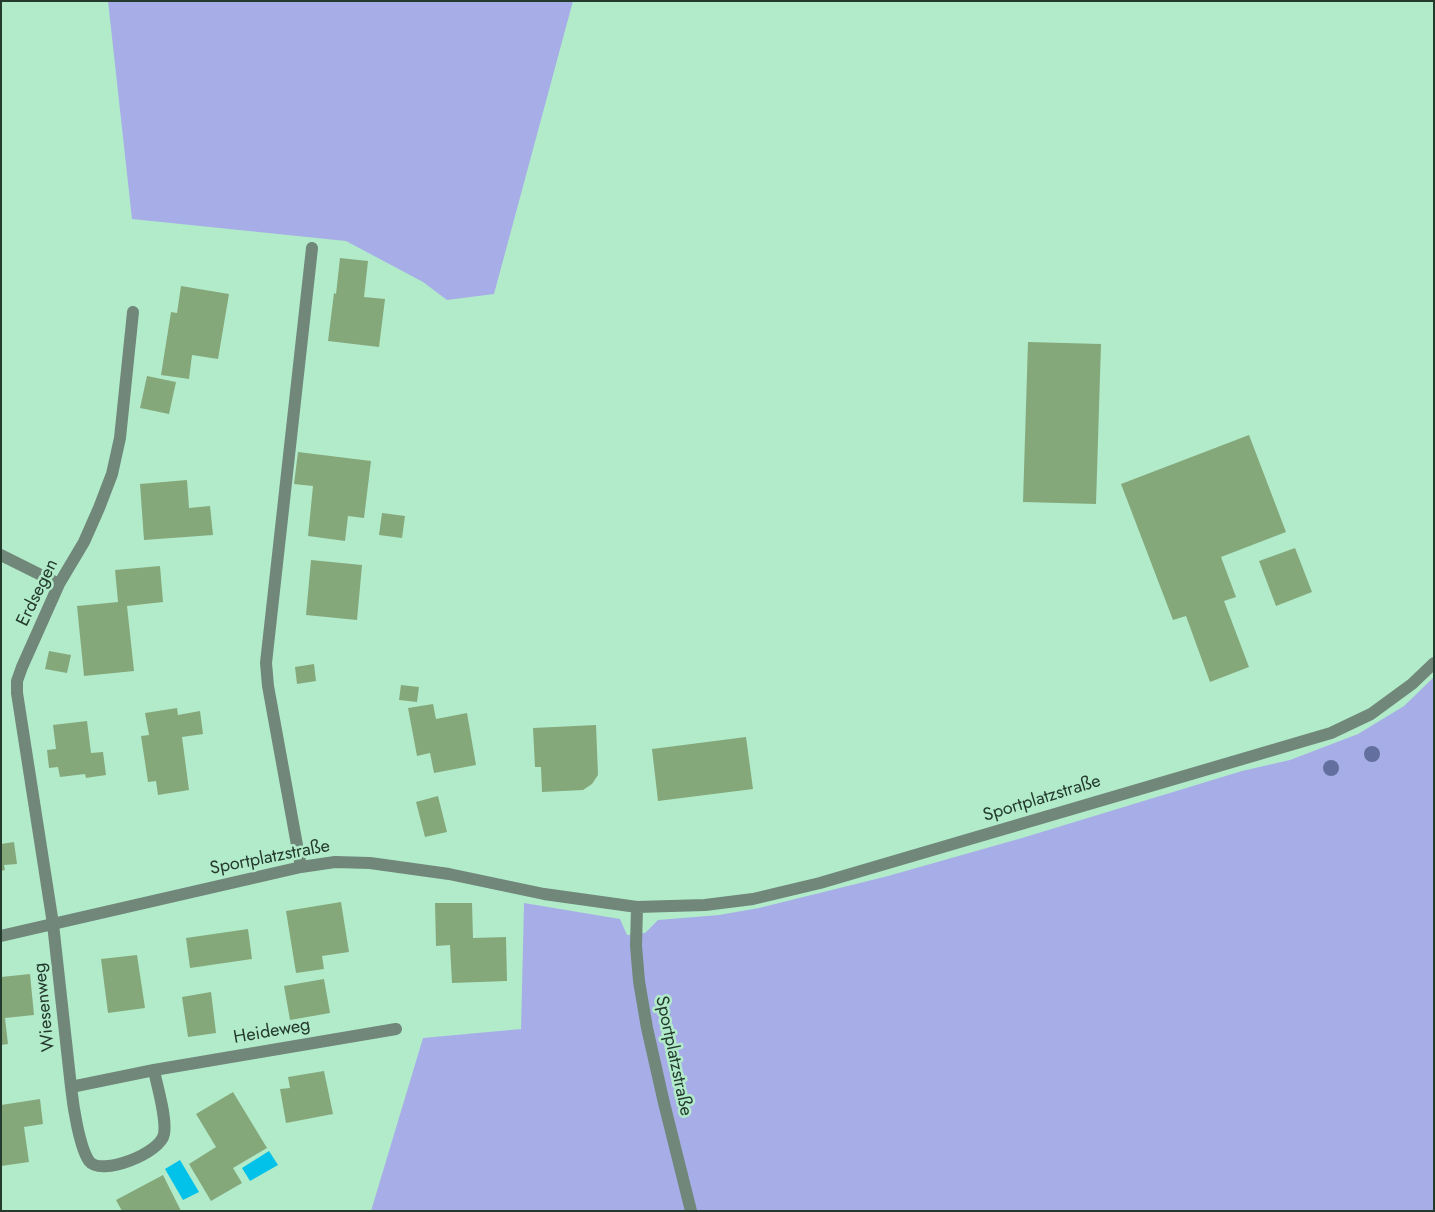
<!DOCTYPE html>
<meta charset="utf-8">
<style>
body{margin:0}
#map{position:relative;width:1435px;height:1212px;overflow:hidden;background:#b2ebca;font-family:Jost,sans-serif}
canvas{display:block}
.frame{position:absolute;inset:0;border:2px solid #233a2d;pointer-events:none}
</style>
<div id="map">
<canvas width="1435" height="1212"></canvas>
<div class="frame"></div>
</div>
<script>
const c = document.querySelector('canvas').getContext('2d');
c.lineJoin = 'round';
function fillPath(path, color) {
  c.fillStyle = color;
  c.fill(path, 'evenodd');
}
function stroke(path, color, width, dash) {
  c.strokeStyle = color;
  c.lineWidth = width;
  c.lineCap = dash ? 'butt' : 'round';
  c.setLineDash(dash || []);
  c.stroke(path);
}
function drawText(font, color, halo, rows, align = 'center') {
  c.font = font + ' Jost,sans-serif';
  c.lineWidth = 5;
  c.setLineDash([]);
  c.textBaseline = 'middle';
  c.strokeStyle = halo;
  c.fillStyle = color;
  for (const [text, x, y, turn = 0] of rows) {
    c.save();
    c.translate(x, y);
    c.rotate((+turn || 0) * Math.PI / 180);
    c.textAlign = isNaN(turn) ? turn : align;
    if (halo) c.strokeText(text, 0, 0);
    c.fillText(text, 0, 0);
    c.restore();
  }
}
const green = new Path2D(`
 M 108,1 L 573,1 L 494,294 L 447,300 L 423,282 L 346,241 L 132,219 Z
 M 1434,677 L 1434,1211 L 371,1211 L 423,1038 L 521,1029 L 524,903 L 620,919 L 627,935 L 645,933 L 658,920 L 719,915 L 759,908 L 888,876 L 1022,838 L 1242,771 L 1290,760 L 1358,734 L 1404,706 Z`);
const water = new Path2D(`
 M 269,1151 L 278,1165 L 250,1181 L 242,1168 Z
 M 180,1160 L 199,1192 L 183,1200 L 165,1169 Z`);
const building = new Path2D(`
 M 340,258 L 368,261 L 364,297 L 385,299 L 379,347 L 328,341 L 334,293 L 336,294 Z
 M 181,286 L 229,294 L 218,359 L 192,355 L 189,379 L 161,375 L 171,312 L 177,313 Z
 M 1028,342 L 1101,344 L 1096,504 L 1023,502 Z
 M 147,376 L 176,382 L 169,414 L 140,408 Z
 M 1249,435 L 1286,532 L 1221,557 L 1236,597 L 1224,601 L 1249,667 L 1210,682 L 1186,616 L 1173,620 L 1121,484 Z
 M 298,452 L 371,461 L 364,518 L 348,516 L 345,541 L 308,536 L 313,486 L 294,484 Z
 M 187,480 L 189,508 L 210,506 L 213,535 L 144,540 L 140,484 Z
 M 382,513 L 405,516 L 402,538 L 379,535 Z
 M 1295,548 L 1312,592 L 1276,606 L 1259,561 Z
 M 311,560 L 362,565 L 357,620 L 306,615 Z
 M 160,566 L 163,602 L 127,606 L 134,671 L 84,676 L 77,606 L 118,602 L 115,570 Z
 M 49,651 L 71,655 L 67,673 L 45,669 Z
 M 314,664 L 316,681 L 297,684 L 295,667 Z
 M 401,685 L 419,687 L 417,702 L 399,700 Z
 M 433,704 L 436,719 L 467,713 L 476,765 L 434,773 L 430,753 L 417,756 L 408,708 Z
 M 177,708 L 178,715 L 200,711 L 203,734 L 182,737 L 189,790 L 158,795 L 156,781 L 148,782 L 141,736 L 149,735 L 145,713 Z
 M 87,721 L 91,753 L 103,752 L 106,775 L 86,778 L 85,774 L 60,777 L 58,767 L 49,768 L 47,750 L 56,749 L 53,725 Z
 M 596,725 L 598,775 L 592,784 L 583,790 L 542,792 L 541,767 L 535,767 L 533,728 Z
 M 746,737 L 753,789 L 658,801 L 652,749 Z
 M 438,796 L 447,832 L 425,837 L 416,802 Z
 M 14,842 L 17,864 L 4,865 L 5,870 L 1,871 L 1,844 Z
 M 341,902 L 349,952 L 322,956 L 324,969 L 296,973 L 286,911 Z
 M 435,903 L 472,903 L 473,938 L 506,937 L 507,981 L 452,983 L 450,945 L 436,946 Z
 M 248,929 L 252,959 L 190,968 L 186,938 Z
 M 137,955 L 145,1008 L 108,1013 L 101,959 Z
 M 30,974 L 34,1015 L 5,1018 L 8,1044 L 1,1045 L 1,977 Z
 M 324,979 L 330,1013 L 290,1020 L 284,986 Z
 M 211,992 L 216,1033 L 188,1037 L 182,997 Z
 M 324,1071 L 333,1114 L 286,1123 L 280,1089 L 290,1088 L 288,1077 Z
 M 233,1092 L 267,1148 L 233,1168 L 242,1183 L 211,1201 L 189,1164 L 216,1147 L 196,1114 Z
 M 40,1099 L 43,1124 L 24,1127 L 29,1162 L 1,1166 L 1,1105 Z
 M 163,1175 L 181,1211 L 122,1211 L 116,1200 Z`);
const minor = new Path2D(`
 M 1,555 L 59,584
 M 301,867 L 268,686 L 266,663 L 312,248
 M 637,907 L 636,946 L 639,981 L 647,1028 L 664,1103 L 691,1211
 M 1,936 L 301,867 L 335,862 L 370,863 L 449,874 L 544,894 L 637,907 L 705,905 L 753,899 L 820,883 L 1331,733 L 1371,714 L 1412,684 L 1434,663
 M 154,1070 L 396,1029
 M 71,1087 L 154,1070 C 157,1087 167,1117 164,1134 C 161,1153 101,1177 89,1161 C 79,1146 73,1105 71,1087 L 53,924 L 17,693 L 17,681 L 22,667 L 59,584 L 84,542 L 99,508 L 112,474 L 120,438 L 133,312`);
const trees = [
 [1372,754],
 [1331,768]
];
const streetNames = [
 ["Erdsegen",38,593,-64],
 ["Sportplatzstraße",1042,799,-17],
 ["Sportplatzstraße",270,858,-11],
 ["Wiesenweg",45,1007,-96],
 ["Heideweg",272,1032,-10],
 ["Sportplatzstraße",673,1056,78]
];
fillPath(green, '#a7aee7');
fillPath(water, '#02c2e9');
fillPath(building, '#85a87b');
stroke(minor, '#708779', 12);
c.fillStyle = '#636f9e';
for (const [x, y] of trees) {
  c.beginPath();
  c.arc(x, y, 8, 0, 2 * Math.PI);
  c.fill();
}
drawText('18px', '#233a2d', '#b2ebca', streetNames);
</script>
